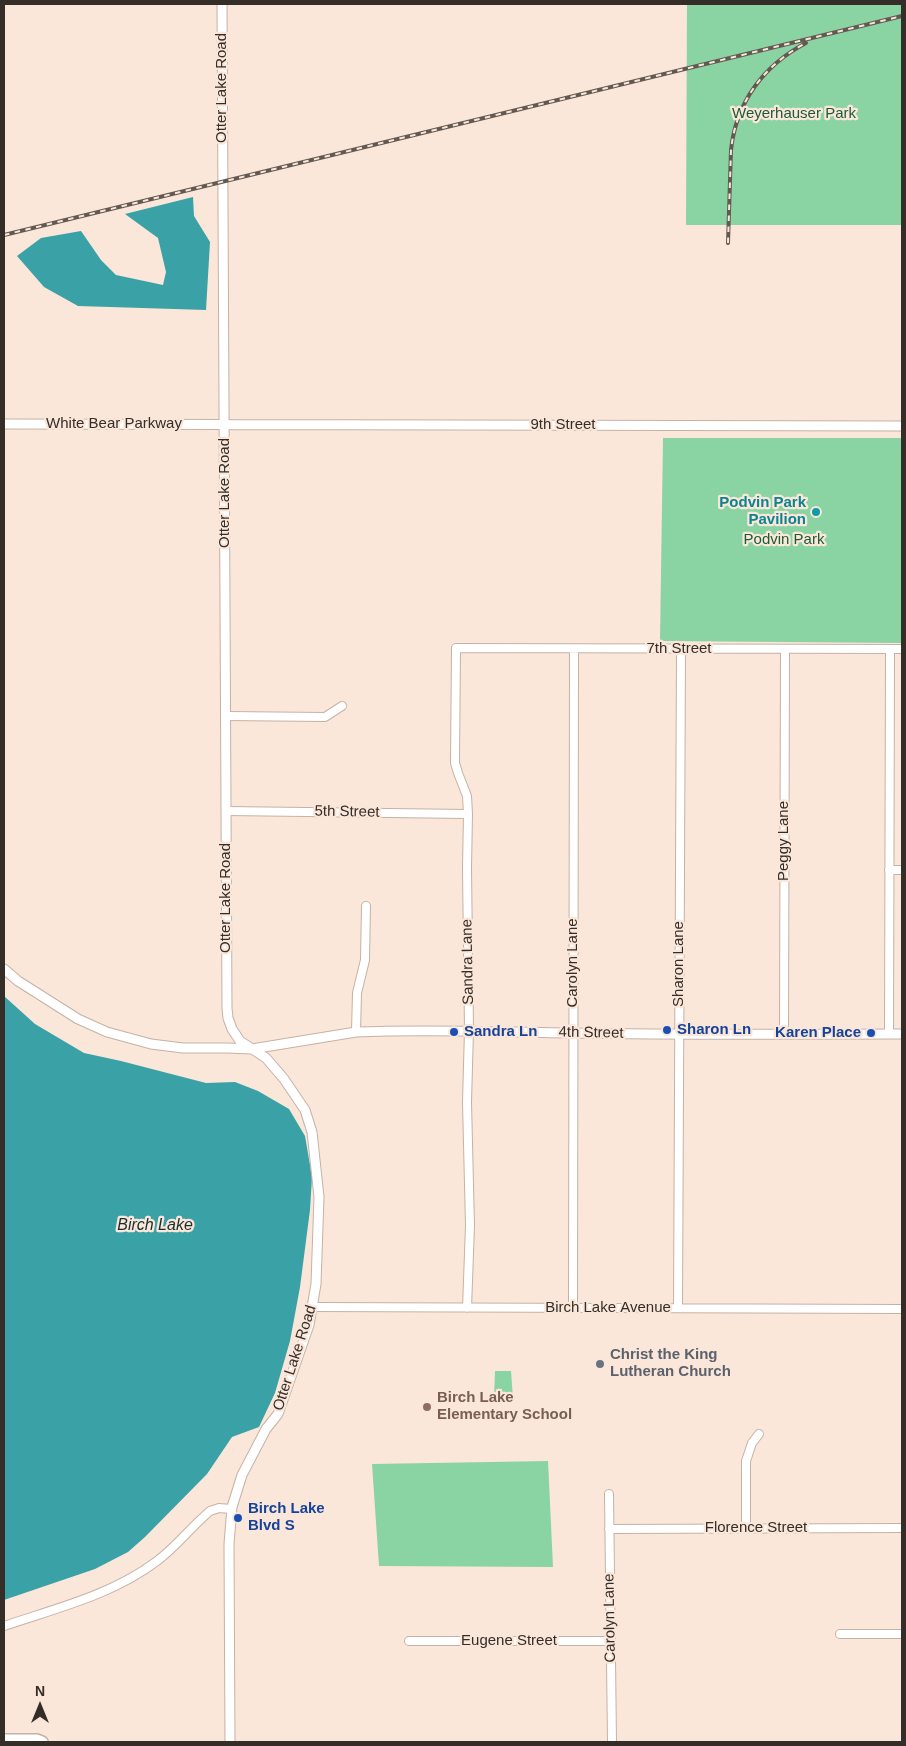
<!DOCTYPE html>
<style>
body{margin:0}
#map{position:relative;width:906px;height:1746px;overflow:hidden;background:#fae7d9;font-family:Helvetica,sans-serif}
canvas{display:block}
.frame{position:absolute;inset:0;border:5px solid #342d28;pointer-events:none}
.north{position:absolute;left:15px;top:1681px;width:50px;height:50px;-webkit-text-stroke:4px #fae7d9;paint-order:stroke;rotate:0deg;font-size:14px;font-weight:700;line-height:20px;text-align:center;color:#342d28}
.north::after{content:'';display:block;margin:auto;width:18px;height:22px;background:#342d28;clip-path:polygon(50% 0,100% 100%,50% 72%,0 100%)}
</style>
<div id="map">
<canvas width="906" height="1746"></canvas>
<div class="frame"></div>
<div class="north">N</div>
</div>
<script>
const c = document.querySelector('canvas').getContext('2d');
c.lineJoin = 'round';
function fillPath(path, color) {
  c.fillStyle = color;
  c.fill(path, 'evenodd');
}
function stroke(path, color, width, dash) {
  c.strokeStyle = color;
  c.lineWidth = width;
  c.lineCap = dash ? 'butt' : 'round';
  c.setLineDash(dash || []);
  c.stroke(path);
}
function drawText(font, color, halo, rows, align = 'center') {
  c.font = font + ' Helvetica,sans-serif';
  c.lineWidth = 4.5;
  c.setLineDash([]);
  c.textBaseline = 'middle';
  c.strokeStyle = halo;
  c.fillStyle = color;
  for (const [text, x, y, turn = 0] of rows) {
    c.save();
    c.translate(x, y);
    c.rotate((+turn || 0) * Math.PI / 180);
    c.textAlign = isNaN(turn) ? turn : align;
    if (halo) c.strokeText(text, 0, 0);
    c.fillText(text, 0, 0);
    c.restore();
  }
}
const green = new Path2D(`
 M 687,4 L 902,4 L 902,225 L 686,225 Z
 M 663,438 L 902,438 L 902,643 L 660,641 Z
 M 495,1371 L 511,1371 L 513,1399 L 494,1399 Z
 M 548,1461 L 553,1567 L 379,1566 L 372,1464 Z`);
const water = new Path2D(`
 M 193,197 L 194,216 L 210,242 L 206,310 L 78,306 L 44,287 L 17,256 L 41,238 L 81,231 L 101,260 L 116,275 L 163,285 L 166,272 L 158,238 L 125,214 Z
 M 4,996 L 35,1024 L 84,1053 L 121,1061 L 206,1083 L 235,1082 L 258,1091 L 289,1109 L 305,1136 L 312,1177 L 310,1210 L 300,1287 L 290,1341 L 275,1393 L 259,1427 L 232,1437 L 207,1474 L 145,1537 L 128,1552 L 95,1569 L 4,1600 Z`);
const minor = new Path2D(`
 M 226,716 L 325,717 L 342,706
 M 226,811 L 468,814
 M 889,870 L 902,870
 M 356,1032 L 357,993 L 365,960 L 366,906
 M 784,1034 L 785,649
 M 889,1034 L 890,649
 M 313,1307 L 902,1309
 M 467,1308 L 470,1226 L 467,1102 L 469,1030 L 467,868 L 468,814 L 467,796 L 458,773 L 455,763 L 456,648 L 902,649
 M 573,1308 L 574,649
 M 678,1308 L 681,649
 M 609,1494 L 612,1742
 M 746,1528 L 746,1461 L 752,1443 L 759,1434
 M 609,1529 L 902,1528
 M 4,1626 C 57,1608 112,1595 157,1561 C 177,1546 191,1527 210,1511 L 219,1508 L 231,1509
 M 840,1634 L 902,1634
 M 409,1641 L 610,1641`);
const tertiary = new Path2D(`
 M 222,4 L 227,1008 L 228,1018 L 232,1029 L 240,1041 L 266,1058 L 284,1079 L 305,1110 L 312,1132 L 319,1197 L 316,1284 L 309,1325 L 278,1414 L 266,1429 L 242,1475 L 232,1507 L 229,1544 L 230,1742
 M 4,424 L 902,426
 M 4,969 L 18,981 L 78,1019 L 107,1032 L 151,1044 L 183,1048 L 226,1048 L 252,1049 L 356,1032 C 428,1029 500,1032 572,1033 C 682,1035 792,1034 902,1034`);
const primary = new Path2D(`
 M 4,1740 L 37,1740 L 42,1742`);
const rail = new Path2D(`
 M 4,235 L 902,16
 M 728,243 L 731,150 C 736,102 764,65 806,43`);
const markers = [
 [816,512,5,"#0f9aa8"],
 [667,1030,5,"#1a4fb4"],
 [454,1032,5,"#1a4fb4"],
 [871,1033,5,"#1a4fb4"],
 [600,1364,5,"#6b7280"],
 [427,1407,5,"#8d6e63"],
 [238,1518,5,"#1a4fb4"]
];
const streetNames = [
 ["Otter Lake Road",222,88,-90],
 ["White Bear Parkway",114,424],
 ["9th Street",563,425],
 ["Otter Lake Road",225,493,-90],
 ["7th Street",679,649],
 ["5th Street",347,812,1],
 ["Peggy Lane",784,841,-90],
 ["Otter Lake Road",226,898,-90],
 ["Sandra Lane",468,962,-91],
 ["Carolyn Lane",573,963,-90],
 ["Sharon Lane",679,964,-90],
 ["4th Street",591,1033,1],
 ["Birch Lake Avenue",608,1308],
 ["Otter Lake Road",295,1358,-72],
 ["Florence Street",756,1528],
 ["Carolyn Lane",610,1618,-91],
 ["Eugene Street",509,1641]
];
const parkNames = [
 ["Weyerhauser Park",794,114],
 ["Podvin Park",784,540]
];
const cultureNames = [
 ["Podvin Park",806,503],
 ["Pavilion",806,520]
];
const transitNames = [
 ["Sharon Ln",677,1030],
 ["Sandra Ln",464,1032],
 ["Karen Place",861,1033,"right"],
 ["Birch Lake",248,1509],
 ["Blvd S",248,1526]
];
const worshipNames = [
 ["Christ the King",610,1355],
 ["Lutheran Church",610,1372]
];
const educationNames = [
 ["Birch Lake",437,1398],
 ["Elementary School",437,1415]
];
const waterNames = [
 ["Birch Lake",155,1226]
];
fillPath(green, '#8ad3a3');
fillPath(water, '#3aa1a6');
stroke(minor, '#c5b2a6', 10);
stroke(tertiary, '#c5b2a6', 11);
stroke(primary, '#c5b2a6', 14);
stroke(minor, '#fff', 8);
stroke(tertiary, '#fff', 9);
stroke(primary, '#fff', 11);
stroke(rail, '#635952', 4);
stroke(rail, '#fae7d9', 2, [5.5]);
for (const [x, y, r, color] of markers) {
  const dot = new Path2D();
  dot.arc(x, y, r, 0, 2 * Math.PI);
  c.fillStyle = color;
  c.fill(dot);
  stroke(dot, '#fae7d9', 2);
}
drawText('15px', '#342d28', '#fae7d9', streetNames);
drawText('15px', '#1b5b37', '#fae7d9', parkNames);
drawText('bold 15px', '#0d838f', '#fae7d9', cultureNames, 'right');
drawText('bold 15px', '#164399', '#fae7d9', transitNames, 'left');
drawText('bold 15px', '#5b616d', '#fae7d9', worshipNames, 'left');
drawText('bold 15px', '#785e54', '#fae7d9', educationNames, 'left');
drawText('italic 16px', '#182f30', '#fae7d9', waterNames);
</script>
